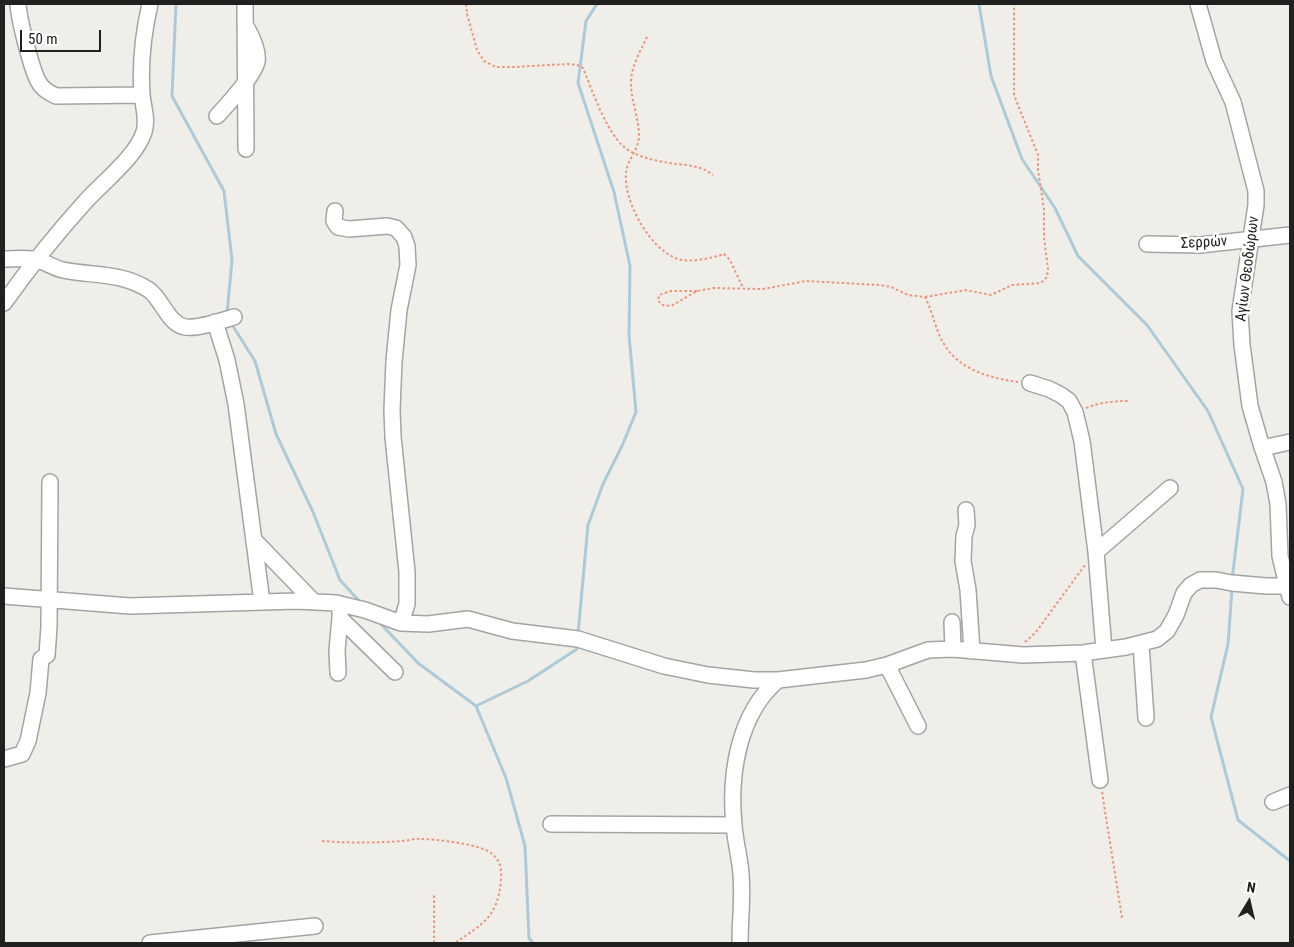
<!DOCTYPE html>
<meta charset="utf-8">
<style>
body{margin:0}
#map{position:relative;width:1294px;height:947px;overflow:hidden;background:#f0eee8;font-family:"Roboto Condensed",sans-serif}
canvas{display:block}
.frame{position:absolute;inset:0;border:5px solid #202020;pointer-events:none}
.north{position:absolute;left:1224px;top:877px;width:50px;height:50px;-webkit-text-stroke:4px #fff;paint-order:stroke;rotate:9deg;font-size:14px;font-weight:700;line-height:20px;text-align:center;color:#202020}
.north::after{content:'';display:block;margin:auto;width:18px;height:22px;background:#202020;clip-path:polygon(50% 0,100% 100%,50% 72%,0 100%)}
.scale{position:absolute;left:20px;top:30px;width:81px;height:22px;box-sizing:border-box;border:2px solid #202020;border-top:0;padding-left:6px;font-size:15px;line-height:18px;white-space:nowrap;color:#202020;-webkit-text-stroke:4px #fff;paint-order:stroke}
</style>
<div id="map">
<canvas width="1294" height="947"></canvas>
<div class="frame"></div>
<div class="north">N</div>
<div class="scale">50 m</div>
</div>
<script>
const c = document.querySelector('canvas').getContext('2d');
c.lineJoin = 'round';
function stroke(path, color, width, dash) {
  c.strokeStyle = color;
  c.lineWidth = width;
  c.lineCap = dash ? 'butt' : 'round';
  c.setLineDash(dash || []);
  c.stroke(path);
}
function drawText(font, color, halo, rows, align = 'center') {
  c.font = font + ' "Roboto Condensed",sans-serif';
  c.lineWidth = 5;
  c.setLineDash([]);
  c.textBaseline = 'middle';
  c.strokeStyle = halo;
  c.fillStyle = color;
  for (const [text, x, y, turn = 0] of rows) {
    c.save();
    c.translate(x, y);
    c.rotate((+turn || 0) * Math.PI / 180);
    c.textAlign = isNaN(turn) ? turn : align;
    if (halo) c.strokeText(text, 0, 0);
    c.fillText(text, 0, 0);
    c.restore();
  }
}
const stream = new Path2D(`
 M 176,4 L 172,96 L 224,191 L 232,260 L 227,314
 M 979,4 L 991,76 L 1022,159 L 1055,208 L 1078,256 L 1147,325 L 1208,411 L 1243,489 L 1232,580
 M 231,323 L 255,361 L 276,434 L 313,512 L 340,580 L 361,603
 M 1232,589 L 1228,644 L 1211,717 L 1238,820 L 1290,861
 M 379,622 L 418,663 L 476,706 L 506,778 L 525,846 L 529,938 L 533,943
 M 578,634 L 588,525 L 603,484 L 622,446 L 636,412 L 629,335 L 630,266 L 614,192 L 578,83 L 586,21 L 597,4
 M 476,706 L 528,681 L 577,649 L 577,642`);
const path = new Path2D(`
 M 466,4 L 467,14 L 477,50 L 484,61 L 496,67 L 513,67 L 568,64 L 577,65 L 583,68 C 592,90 606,131 623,146 C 635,157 654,160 669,163 C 684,165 701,165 713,175
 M 647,37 C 641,50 632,65 631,80 C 630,99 639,117 639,136 C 639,149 628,159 626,172 C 623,201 650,250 678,259 C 690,263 712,258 724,254 L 730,260 L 743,288
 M 697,291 L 671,291 L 659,295 L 658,301 L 663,305 L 671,306 L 697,291 L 714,288 L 763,289 L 806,281 L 880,285 L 891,287 L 908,295 L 925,297 C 933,312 935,330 944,344 C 959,370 990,378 1018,382
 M 925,297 L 966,290 L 991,295 L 1012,285 L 1041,283 L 1047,277 L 1048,269 L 1044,238 L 1044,209 L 1038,170 L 1038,155 L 1014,95 L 1014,4
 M 1086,408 C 1101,402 1115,401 1130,401
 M 1025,642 L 1036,632 L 1085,565
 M 1102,792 L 1122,918
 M 322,841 C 348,843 375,843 402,841 C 408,841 414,838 420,839 C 435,839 480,844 491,853 C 500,860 502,868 501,879 C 498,917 484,923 455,943
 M 434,943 L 434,895`);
const minor = new Path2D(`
 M 18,4 C 19,20 31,67 38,81 C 42,89 49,93 56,96 L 142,95
 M 245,4 L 246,149
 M 1198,4 L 1214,61 L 1233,102 L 1256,191 L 1256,205 L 1240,311 L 1242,345 L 1250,406 L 1261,444 L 1274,482 L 1278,504 L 1280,556 L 1290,597
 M 217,116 C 228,104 253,77 257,62 C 259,51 252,37 247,28
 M 335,211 L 334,221 L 338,227 L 349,229 L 387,226 L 396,228 L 404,237 L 407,246 L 408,265 L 399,310 L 394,361 L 392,410 L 393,437 L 407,572 L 407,604 L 401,623
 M 1147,244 L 1200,245 L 1290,235
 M 4,259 C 14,259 28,257 38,260 C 47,263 54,268 63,270 C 92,276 122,272 149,290 C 162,299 168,324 185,327 C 198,329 221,321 234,317
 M 4,303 C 29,268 56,234 85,202 C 103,182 136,157 144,132 C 148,119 143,107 142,94 C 140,64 143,34 150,4
 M 215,322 L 227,360 L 236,404 L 262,602
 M 1030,383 L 1049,389 L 1061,395 L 1069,401 L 1075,412 L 1082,441 L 1096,552 L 1104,650
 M 1262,448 L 1290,442
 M 966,510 L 967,525 L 964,536 L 963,561 L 968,590 L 972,651
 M 255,541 L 313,601
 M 1096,552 L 1170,488
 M 4,596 L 130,606 L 296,601 L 336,603 L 365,610 L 401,623 L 428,624 L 468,619 L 512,631 L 578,639 L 664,666 L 708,675 L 754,680 L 778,680 L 866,670 L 887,665 L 928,650 L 953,649 L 1023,655 L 1083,653 L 1126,647 L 1157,639 L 1167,631 L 1176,615 L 1184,593 L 1191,585 L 1200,580 L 1216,580 L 1232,583 L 1266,586 L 1287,586
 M 340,604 L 340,618 L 395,672
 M 952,622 L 953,649
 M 1141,644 L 1146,718
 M 1083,653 L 1100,780
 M 887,665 L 918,726
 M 338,673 L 337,650 L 340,618
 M 4,759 L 22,754 L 28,741 L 38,693 L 41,659 L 47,655 L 49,627 L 50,482
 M 1273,802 L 1290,795
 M 551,824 L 734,825
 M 150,943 L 315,926
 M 740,943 C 740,920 743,897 741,874 C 740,858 735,841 734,825 C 729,775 738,714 778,680`);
const streetNames = [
 ["Σερρών",1204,243,-3],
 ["Αγίων Θεοδώρων",1248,269,-83]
];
stroke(stream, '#abcbda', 3);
stroke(minor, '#a4a4a4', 18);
stroke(path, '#f09279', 2, [2.5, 2.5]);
stroke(minor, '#fff', 15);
drawText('15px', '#202020', '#fff', streetNames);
</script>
